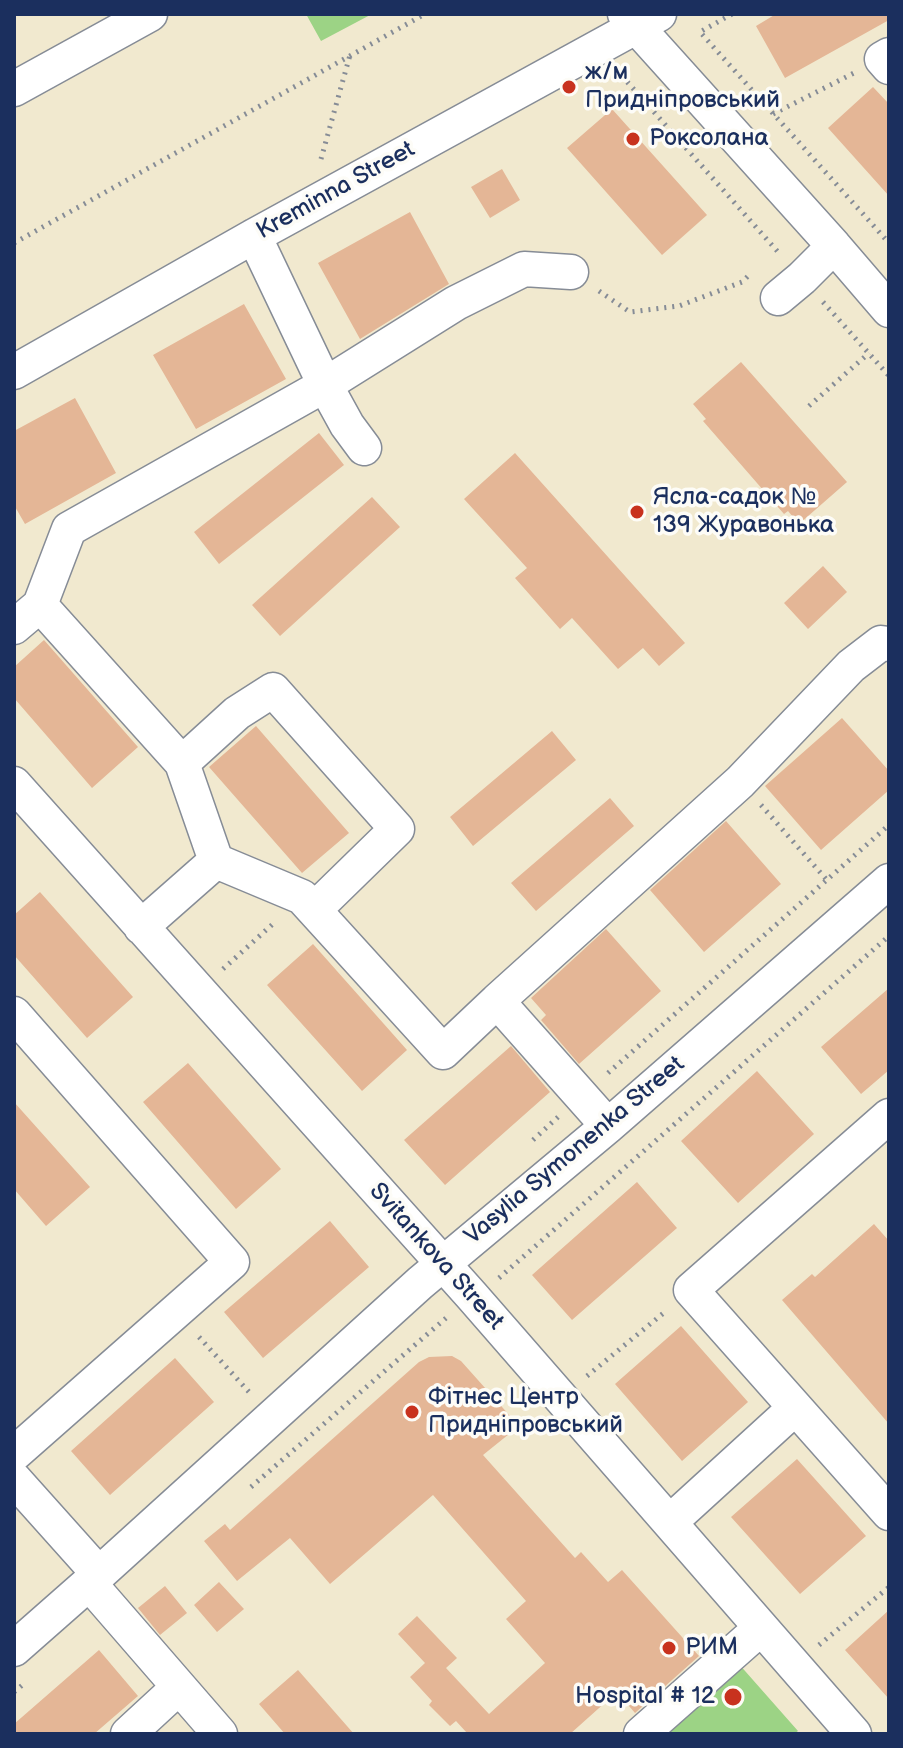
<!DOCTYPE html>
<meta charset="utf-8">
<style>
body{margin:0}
#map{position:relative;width:903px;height:1748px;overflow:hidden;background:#f1e9cf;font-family:"Balsamiq Sans",sans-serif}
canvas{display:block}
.frame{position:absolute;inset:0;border:16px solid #1b2f5e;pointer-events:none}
</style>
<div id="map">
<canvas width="903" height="1748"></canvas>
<div class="frame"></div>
</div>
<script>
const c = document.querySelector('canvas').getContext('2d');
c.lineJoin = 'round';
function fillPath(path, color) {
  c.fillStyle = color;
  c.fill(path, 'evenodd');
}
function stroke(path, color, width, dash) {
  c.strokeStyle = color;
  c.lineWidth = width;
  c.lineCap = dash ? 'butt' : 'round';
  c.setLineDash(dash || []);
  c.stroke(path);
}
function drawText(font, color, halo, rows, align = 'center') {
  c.font = font + ' "Balsamiq Sans",sans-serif';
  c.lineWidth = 7;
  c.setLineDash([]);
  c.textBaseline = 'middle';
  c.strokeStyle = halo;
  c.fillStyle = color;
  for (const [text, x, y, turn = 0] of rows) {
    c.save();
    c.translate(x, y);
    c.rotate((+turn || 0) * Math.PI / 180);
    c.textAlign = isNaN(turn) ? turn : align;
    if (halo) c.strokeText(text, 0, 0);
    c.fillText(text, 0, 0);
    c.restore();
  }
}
const green = new Path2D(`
 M 306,14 L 372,14 L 321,41 Z
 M 738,1663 L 798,1731 L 794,1734 L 658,1734 Z`);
const building = new Path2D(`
 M 776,14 L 889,14 L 889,20 L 785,78 L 756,26 Z
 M 873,87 L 889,104 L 889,196 L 828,128 Z
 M 612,109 L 707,215 L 662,255 L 567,148 Z
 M 502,169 L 520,200 L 490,218 L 471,187 Z
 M 410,212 L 449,284 L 360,339 L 318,263 Z
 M 244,304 L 286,379 L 196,429 L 153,355 Z
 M 741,362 L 847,482 L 799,524 L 788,511 L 784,514 L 703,421 L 706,419 L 693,404 Z
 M 75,398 L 116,473 L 25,524 L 14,505 L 14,431 Z
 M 319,433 L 344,465 L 219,564 L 194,532 Z
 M 515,453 L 685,643 L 659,666 L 643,648 L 618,669 L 572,618 L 560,629 L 515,578 L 527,568 L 464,499 Z
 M 372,497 L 400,527 L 280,636 L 252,605 Z
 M 823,566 L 847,592 L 808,629 L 784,603 Z
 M 44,640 L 138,747 L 92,788 L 14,698 L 14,667 Z
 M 842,718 L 889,771 L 889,790 L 821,850 L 765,786 Z
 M 256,726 L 349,833 L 302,873 L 209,767 Z
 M 552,731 L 576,760 L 473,846 L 450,817 Z
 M 610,798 L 634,826 L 536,911 L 511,883 Z
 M 726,821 L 781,884 L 704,952 L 650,890 Z
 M 40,892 L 133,997 L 87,1038 L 14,955 L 14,915 Z
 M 606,929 L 661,991 L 579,1064 L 541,1020 L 546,1015 L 531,998 Z
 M 313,944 L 407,1050 L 362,1091 L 267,985 Z
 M 889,988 L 889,1070 L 861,1094 L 821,1047 Z
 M 511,1046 L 550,1092 L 445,1185 L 404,1140 Z
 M 188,1063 L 281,1169 L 236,1209 L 143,1102 Z
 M 757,1071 L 814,1134 L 738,1203 L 681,1141 Z
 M 14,1102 L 90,1187 L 46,1226 L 14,1189 Z
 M 637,1182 L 677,1228 L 572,1320 L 532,1275 Z
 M 330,1221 L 369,1267 L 263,1358 L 224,1312 Z
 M 874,1224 L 889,1241 L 889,1424 L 782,1300 L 812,1274 L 815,1277 Z
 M 681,1326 L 748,1402 L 682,1461 L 615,1384 Z
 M 452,1356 L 461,1361 L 519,1426 L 483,1455 L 575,1558 L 581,1552 L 608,1582 L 622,1570 L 699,1656 L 635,1713 L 617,1692 L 570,1734 L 466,1734 L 467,1733 L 456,1721 L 450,1726 L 429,1705 L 432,1701 L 410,1677 L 425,1663 L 398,1634 L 417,1616 L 457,1658 L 446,1668 L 489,1714 L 545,1663 L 506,1619 L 526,1601 L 433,1495 L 330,1584 L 290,1538 L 237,1581 L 204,1541 L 225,1524 L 230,1530 L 419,1362 L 429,1357 Z
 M 175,1358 L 214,1402 L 110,1495 L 71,1451 Z
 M 797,1459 L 866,1536 L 800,1594 L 731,1517 Z
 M 219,1582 L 244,1609 L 217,1632 L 194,1605 Z
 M 165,1586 L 187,1613 L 160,1635 L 138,1608 Z
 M 889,1610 L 889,1699 L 845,1650 Z
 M 99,1650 L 138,1696 L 94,1734 L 14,1734 L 14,1724 Z
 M 298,1670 L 354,1734 L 285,1734 L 259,1704 Z`);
const path = new Path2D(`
 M 732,14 L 700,32 L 889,243
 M 622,76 L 779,253
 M 773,114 L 854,73
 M 321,159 L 350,55
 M 14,243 L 425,14
 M 599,291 L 630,312 L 679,306 L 742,282 L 750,274
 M 823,302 L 889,376
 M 809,406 L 869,353
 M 761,805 L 826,879
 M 223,969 L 275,922
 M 608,1073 L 889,825
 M 533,1140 L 558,1117
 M 499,1278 L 889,936
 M 199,1337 L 249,1392
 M 587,1376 L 666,1311
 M 251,1487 L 446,1318
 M 819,1645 L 889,1587
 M 14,1692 L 26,1682`);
const minor = new Path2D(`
 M 625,14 L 834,246 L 889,310
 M 889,55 L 882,59 L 889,67
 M 14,89 L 150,14
 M 254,236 L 325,385 L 347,425 L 364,448
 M 571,272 L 524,269 L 456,303 L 325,385 L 69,529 L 40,605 L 182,763 L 216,861 L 302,897 L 443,1052 L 497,1001 L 740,782 L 851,666 L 881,643 L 889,644
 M 778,298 L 802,278 L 834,246
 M 14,372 L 254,236 L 659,14
 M 14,627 L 40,605
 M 182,763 L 237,713 L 273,690 L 397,829 L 314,910
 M 14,784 L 472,1296 L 854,1734
 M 141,927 L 216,861
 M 497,1001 L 608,1126
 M 14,1014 L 232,1262 L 14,1454
 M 889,1116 L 691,1290 L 889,1513
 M 14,1479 L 99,1574
 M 670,1522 L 795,1408
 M 89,1583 L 220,1734
 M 14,1649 L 89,1583 L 420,1283 L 608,1126 L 889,881
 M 128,1734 L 179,1687
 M 641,1734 L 761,1628`);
const markers = [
 [569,87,8,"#c8321e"],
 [633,139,8,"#c8321e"],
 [637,512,8,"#c8321e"],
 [412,1412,8,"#c8321e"],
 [669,1648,8,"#c8321e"],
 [733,1697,10,"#c8321e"]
];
const poiNames = [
 ["ж/м",585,73],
 ["Придніпровський",585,101],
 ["Роксолана",649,139],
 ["Ясла-садок №",653,498],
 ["139 Журавонька",653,526],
 ["Фітнес Центр",428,1398],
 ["Придніпровський",428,1426],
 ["РИМ",685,1648],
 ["Hospital # 12",715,1697,"right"]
];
const streetNames = [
 ["Kreminna Street",336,191,-29],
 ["Vasylia Symonenka Street",575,1151,-40],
 ["Svitankova Street",436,1257,48]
];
fillPath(green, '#9cd385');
fillPath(building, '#e4b696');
stroke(minor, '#868c96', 37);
stroke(path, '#868c96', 5, [2, 6]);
stroke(minor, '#fff', 34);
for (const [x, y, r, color] of markers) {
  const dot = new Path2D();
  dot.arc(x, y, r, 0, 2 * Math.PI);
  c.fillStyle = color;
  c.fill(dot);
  stroke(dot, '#fdfcf7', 3);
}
drawText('24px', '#1b2f5e', '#fdfcf7', poiNames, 'left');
drawText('24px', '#1b2f5e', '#fdfcf7', streetNames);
</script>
